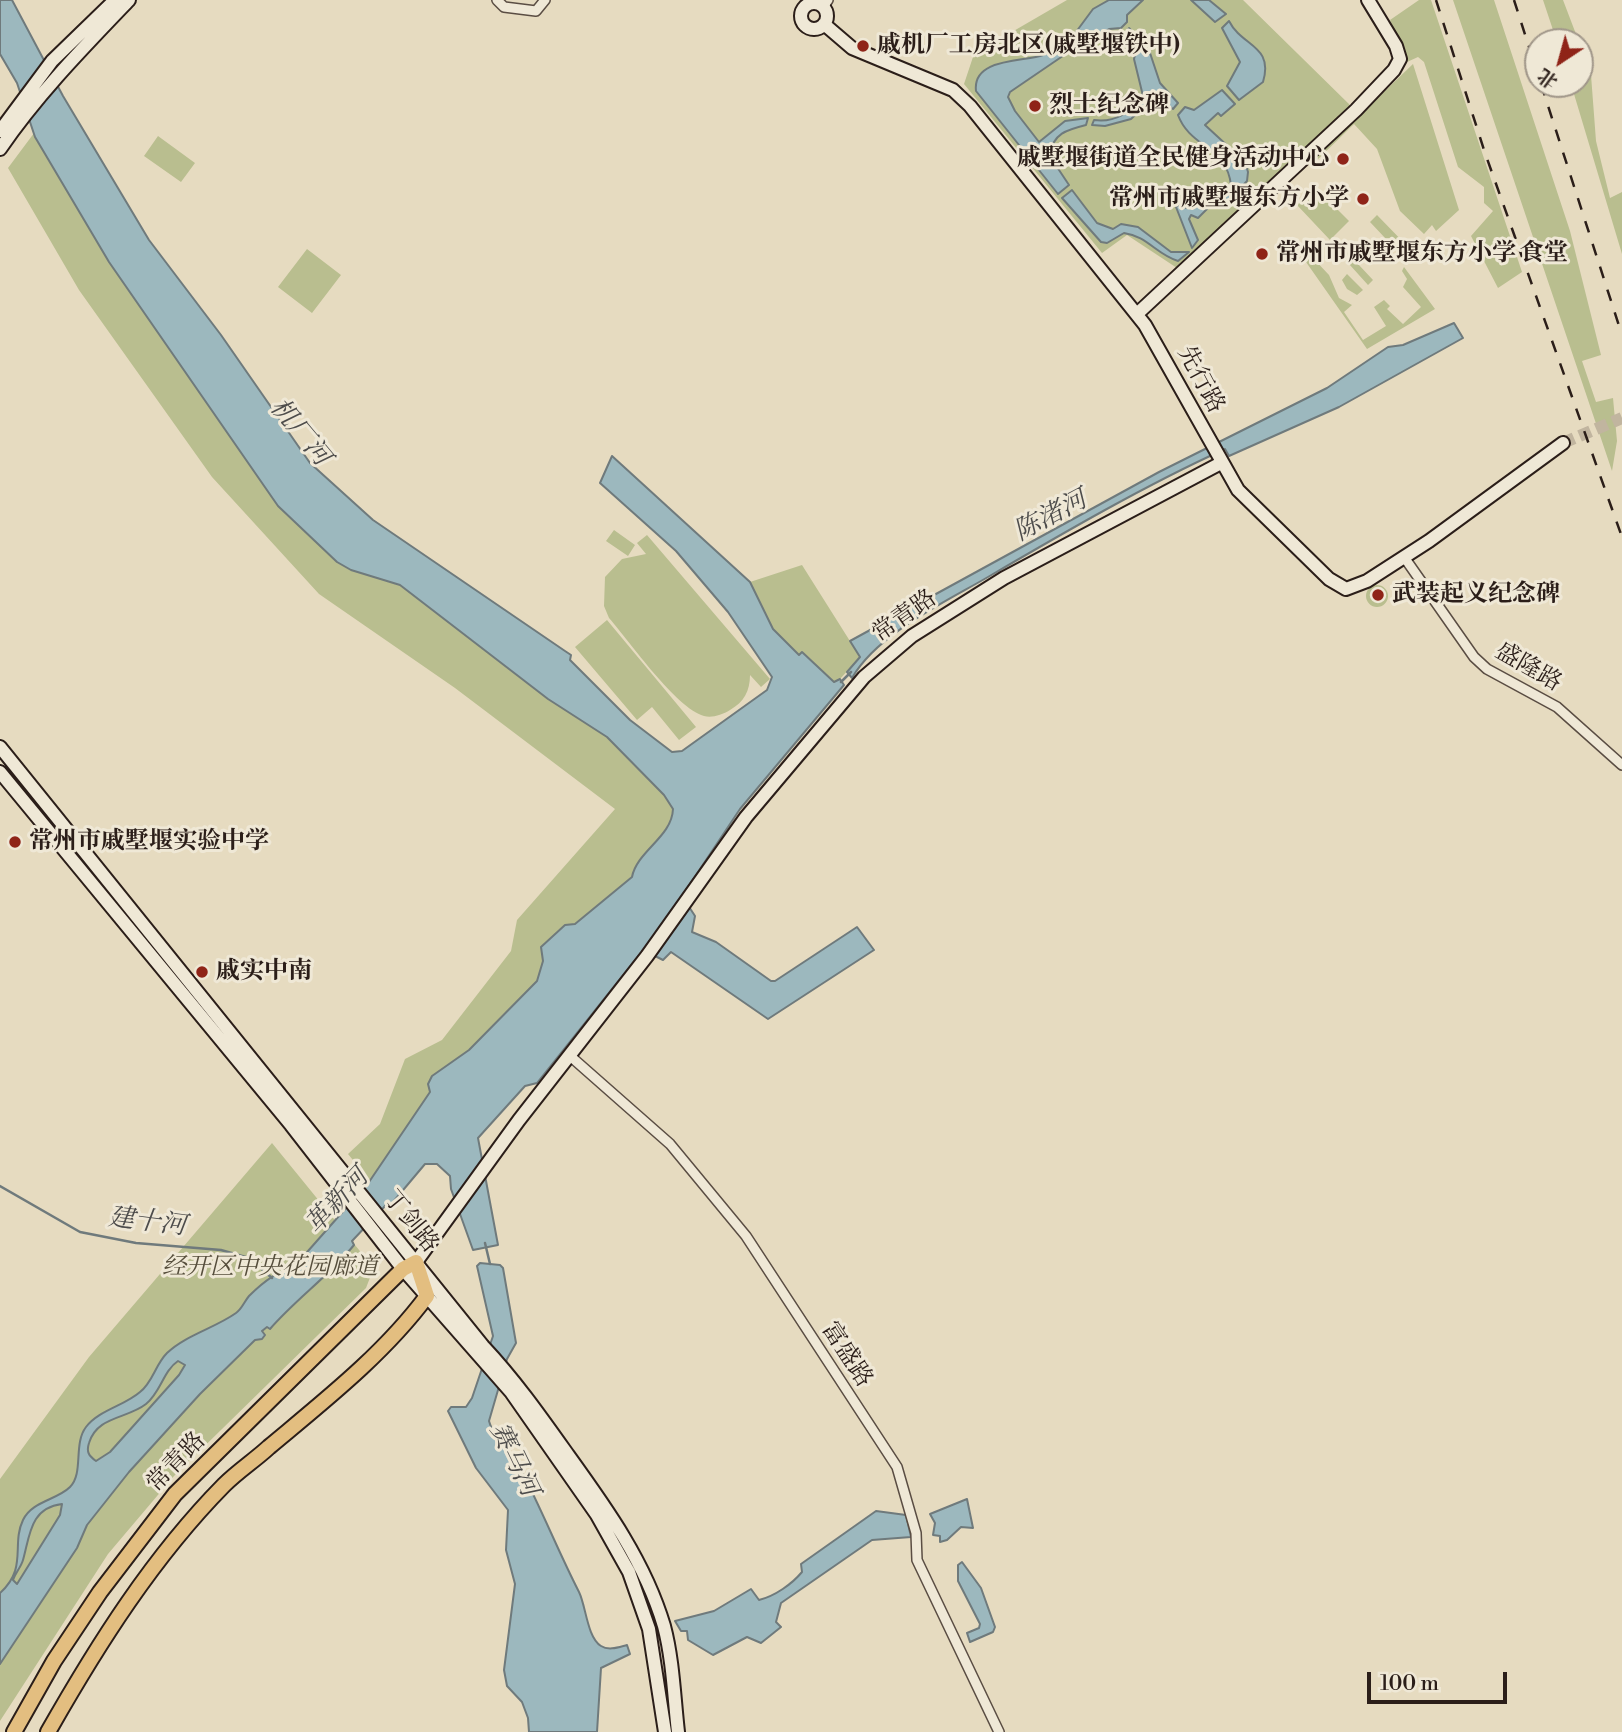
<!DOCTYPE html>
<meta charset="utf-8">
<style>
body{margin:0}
#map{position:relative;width:1622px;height:1732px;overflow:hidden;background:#e6dbc0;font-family:"Libre Bodoni","Noto Serif SC",serif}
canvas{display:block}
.north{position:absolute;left:1524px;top:28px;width:70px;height:70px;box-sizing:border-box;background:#efe8d6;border:2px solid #a1978a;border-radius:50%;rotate:216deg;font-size:19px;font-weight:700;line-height:28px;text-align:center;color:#2b1e19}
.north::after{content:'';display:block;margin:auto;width:24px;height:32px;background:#8f2418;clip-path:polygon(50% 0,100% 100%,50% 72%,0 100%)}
.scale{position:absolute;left:1367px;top:1672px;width:140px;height:32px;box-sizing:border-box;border:4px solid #2b1e19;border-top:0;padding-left:9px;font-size:21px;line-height:24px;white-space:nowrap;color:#2b1e19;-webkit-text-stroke:5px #efe8d6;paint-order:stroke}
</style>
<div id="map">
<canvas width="1622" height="1732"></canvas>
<div class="north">北</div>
<div class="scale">100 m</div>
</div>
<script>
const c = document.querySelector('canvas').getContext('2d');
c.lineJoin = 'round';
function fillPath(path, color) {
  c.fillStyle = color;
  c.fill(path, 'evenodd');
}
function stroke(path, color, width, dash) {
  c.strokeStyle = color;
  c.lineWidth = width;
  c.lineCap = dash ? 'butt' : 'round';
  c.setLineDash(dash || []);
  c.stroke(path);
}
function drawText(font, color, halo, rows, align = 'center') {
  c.font = font + ' "Libre Bodoni","Noto Serif SC",serif';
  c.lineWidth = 6;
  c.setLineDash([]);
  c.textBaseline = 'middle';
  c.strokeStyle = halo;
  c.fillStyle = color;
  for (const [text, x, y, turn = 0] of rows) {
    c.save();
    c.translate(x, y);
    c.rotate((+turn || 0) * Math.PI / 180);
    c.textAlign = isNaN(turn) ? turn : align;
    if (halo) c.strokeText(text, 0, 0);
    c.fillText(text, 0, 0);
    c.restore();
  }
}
const green = new Path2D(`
 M 1067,0 L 1243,0 L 1352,107 L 1177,268 L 1127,235 L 1102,253 L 964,84 L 974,54 Z
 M 1419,0 L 1431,0 L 1522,272 L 1498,288 L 1471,236 L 1493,211 L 1484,203 L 1484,187 L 1458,167 L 1424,62 L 1418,57 L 1407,62 L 1390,20 Z
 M 1453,0 L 1494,0 L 1570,231 L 1601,355 L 1582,361 L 1596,402 L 1613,398 L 1617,441 L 1612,471 Z
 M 1543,0 L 1563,0 L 1579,42 L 1557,42 Z
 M 1580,46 L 1591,75 L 1596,141 L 1610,198 L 1622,192 L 1622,254 L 1571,84 L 1580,84 Z
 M 1413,64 L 1459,210 L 1436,231 L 1432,225 L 1424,234 L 1400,211 L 1377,149 L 1354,124 L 1314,163 L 1312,161 Z
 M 43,121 L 270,466 L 551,684 L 692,804 L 379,1192 L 348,1154 L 380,1124 L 405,1059 L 442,1040 L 511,951 L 517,920 L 615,809 L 455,688 L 319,594 L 212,477 L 79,290 L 8,168 Z
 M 158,136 L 195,163 L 181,182 L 144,156 Z
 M 1315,187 L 1349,221 L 1330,240 L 1297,205 Z
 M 1377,215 L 1410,249 L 1402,256 L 1370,222 Z
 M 1296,240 L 1329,275 L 1339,298 L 1352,305 L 1344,312 L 1363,340 L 1386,326 L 1374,307 L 1384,300 L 1390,306 L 1387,309 L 1403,324 L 1421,307 L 1403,287 L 1407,279 L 1402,271 L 1404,267 L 1435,309 L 1367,349 L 1292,242 Z
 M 307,249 L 341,275 L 312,313 L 278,287 Z
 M 1344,249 L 1373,280 L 1368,285 L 1340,254 Z
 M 1347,274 L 1363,290 L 1357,295 L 1347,289 L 1342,280 Z
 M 614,530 L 635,545 L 628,556 L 606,541 Z
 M 647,535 L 770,679 L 761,687 L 750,675 C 750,691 744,702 730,710 C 722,715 712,718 704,716 C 676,708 630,642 609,618 L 604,606 L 605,577 L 622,559 L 646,554 L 637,543 Z
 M 802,565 L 860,657 L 840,679 L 834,682 L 803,653 L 799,656 L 773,629 L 750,582 Z
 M1366 596a11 11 0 1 1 22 0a11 11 0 1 1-22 0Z
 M 607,620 L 696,727 L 679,740 L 652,707 L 637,720 L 575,647 Z
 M 272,1143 L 368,1261 L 371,1275 L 366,1288 L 174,1476 L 108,1554 L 0,1721 L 0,1479 L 89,1357 Z`);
const water = new Path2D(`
 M 0,0 L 12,0 L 63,96 L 149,240 L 221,335 L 310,463 L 373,520 L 565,651 L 571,655 L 570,660 L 630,720 L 672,752 L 682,751 L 767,690 L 772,677 L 728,612 L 676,551 L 600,483 L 612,456 L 750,582 L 773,629 L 799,655 L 802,652 L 834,682 L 840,679 L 844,685 L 740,809 L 682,896 L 695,916 L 692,932 L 716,942 L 771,981 L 775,981 L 857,927 L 874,950 L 768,1019 L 671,952 L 663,960 L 643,950 L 537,1083 L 525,1086 L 478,1138 L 498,1245 L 473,1250 L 451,1189 L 450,1176 L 437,1164 L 425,1164 L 388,1208 L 386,1205 L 352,1241 L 354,1245 C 329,1276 296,1299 270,1329 L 267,1327 L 262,1331 L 265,1335 L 262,1339 L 255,1340 L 200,1394 L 129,1472 L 87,1525 L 77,1548 L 0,1664 L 0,1593 C 28,1568 11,1545 23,1520 C 32,1501 57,1500 70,1487 C 84,1473 73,1444 86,1427 C 99,1410 124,1406 140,1392 C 153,1382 155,1365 167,1353 C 186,1335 215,1328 236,1313 C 242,1309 244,1302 249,1296 C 261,1284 276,1271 293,1268 L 369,1182 L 430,1092 L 428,1084 L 432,1076 L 469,1050 L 537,981 L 543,961 L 541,947 L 565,925 L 575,924 L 632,877 C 637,851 672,837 673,809 L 664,795 L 607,737 L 548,699 L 400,585 L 351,570 L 337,562 L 278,506 L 109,262 L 35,137 L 17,83 L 0,54 ZM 178,1361 L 185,1365 L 179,1375 L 110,1452 L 96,1461 C 89,1456 86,1452 89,1443 C 97,1416 127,1419 146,1404 C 161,1392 163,1371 178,1361 ZM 62,1504 L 60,1515 L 17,1584 L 13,1580 C 16,1572 21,1567 23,1560 C 30,1535 30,1508 62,1504 Z
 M 1109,0 L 1143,0 L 1127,15 L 1127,22 L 1121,28 L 1109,29 L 1083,44 L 1076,32 L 1093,9 Z
 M 1191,0 L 1209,0 L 1226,14 L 1215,22 Z
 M 1229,21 C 1242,47 1274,45 1263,82 L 1239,100 L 1227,86 L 1240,62 L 1222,28 Z
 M 1129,28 L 1150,53 L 1160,83 L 1178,103 L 1173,109 L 1166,104 L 1149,102 L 1131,119 L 1105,126 L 1092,125 L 1094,120 C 1116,123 1130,112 1143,96 L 1134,59 L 1136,51 L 1126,32 Z
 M 1070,36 L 1076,47 L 1010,92 L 1008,97 L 1015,111 L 1039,142 L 1065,121 L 1088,118 L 1086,125 C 1066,130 1054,133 1049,155 L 1069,185 L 1058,194 L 976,91 C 972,57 1026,62 1043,55 C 1053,51 1061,42 1070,36 Z
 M 1222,90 L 1235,104 L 1221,116 L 1218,113 L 1205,125 L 1245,162 L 1248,172 L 1247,181 L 1225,205 L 1210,206 L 1198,218 L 1191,215 L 1189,219 L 1198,240 L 1192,248 L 1176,207 L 1180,204 L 1186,208 C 1193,207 1195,204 1202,202 C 1216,197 1223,200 1231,186 C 1228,147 1190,148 1178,115 L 1185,107 L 1194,110 Z
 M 1072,190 L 1097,223 L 1113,229 L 1121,224 L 1138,227 L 1171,252 L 1189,252 L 1178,261 C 1157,255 1147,236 1124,233 L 1107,243 L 1101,242 L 1062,198 Z
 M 1454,323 L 1463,338 L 1339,407 L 1229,456 L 1225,449 C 1144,486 1065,532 988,577 C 945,602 877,634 852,678 L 847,672 L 860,657 L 850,641 L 1159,472 L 1327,388 L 1388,347 L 1403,345 Z
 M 480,1263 L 500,1265 L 503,1268 L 516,1343 L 507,1359 L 489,1421 C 494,1439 511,1453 521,1470 C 542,1510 558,1551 579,1592 C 586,1606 587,1637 601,1646 C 609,1651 619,1647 627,1645 L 630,1654 L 601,1668 L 597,1732 L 529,1732 L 528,1718 L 522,1702 L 507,1686 L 504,1670 L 515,1584 L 506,1550 L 508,1510 L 476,1468 L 448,1411 L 451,1407 L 466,1407 L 472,1398 L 493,1336 L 477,1266 Z
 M 967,1499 L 973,1528 L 961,1527 L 947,1540 L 940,1542 L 940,1536 L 933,1535 L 935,1523 L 930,1514 Z
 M 876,1511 L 906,1515 L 911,1537 L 872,1540 L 781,1603 L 776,1622 L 781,1627 L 761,1643 L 747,1637 L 713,1655 L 688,1640 L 687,1631 L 681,1631 L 675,1621 L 714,1611 L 751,1589 L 759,1600 C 775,1596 792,1584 802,1572 L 801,1564 Z
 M 962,1562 L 981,1588 L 995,1627 L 993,1632 L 970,1642 L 967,1633 L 979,1628 L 980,1624 L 958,1581 L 958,1565 Z`);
const stream = new Path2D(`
 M 841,682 L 851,672
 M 0,1186 L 80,1232 L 136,1243 L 221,1250 L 249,1258 L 272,1278
 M 485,1243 L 490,1264`);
const secondaryTunnel = new Path2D(`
 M 1563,443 L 1622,418`);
const street = new Path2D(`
 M 497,0 L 504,7 L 536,11 L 545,0
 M 823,7 L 828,0
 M 1404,557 L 1474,657 L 1487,669 L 1557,707 L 1622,765
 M 569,1055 L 670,1144 L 746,1236 L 897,1467 L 916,1533 L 917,1560 L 999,1732`);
const secondary = new Path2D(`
 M801 16a13 13 0 1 1 26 0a13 13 0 1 1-26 0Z
 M 824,24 L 852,48 L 953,90 L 970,106 L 1145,325 L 1238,490 L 1329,579 L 1346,589 L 1367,581 L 1429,541 L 1563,443
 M 0,131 L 52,61 L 115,0
 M 0,149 C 37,95 83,48 129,0
 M 1137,314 L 1356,110 L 1394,70 L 1400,59 L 1396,46 L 1368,0
 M 0,747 L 483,1346 C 515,1380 541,1417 568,1455 C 607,1509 645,1562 664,1626 C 673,1660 674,1697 678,1732
 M 0,772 L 291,1125 L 403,1269 L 511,1392 L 597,1515 L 629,1572 L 649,1629 L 665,1732
 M 416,1262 L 519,1120 L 647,956 L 746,817 L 864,677 L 912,636 L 1004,578 L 1221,463`);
const primary = new Path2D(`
 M 14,1732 L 54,1661 L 100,1592 L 175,1494 L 403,1269 L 416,1262 L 427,1296 C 384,1354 324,1401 269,1447 C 255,1460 238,1471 224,1485 C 153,1557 98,1644 48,1732`);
const rail = new Path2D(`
 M 1436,0 L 1485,153 L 1622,537
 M 1514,0 L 1538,75
 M 1541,84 L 1622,335`);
const markers = [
 [863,46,7,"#8f2418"],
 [1035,106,7,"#8f2418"],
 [1343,159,7,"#8f2418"],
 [1363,199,7,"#8f2418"],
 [1262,254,7,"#8f2418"],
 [1378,595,7,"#8f2418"],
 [15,842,7,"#8f2418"],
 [202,972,7,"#8f2418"]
];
const poiNames = [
 ["戚机厂工房北区(戚墅堰铁中)",877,46],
 ["烈士纪念碑",1049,106],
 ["戚墅堰街道全民健身活动中心",1329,159,"right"],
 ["常州市戚墅堰东方小学",1349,199,"right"],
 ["常州市戚墅堰东方小学 食堂",1276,254],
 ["武装起义纪念碑",1392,595],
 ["常州市戚墅堰实验中学",29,842],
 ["戚实中南",216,972]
];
const streetNames = [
 ["先行路",1200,380,62],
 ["常青路",905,617,-35],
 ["盛隆路",1528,668,30],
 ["丁剑路",410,1222,51],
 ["富盛路",846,1355,57],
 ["常青路",177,1463,-46]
];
const parkNames = [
 ["经开区中央花园廊道",270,1268]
];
const waterNames = [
 ["机厂河",299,433,50],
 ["陈渚河",1051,517,-28],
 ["革新河",338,1202,-47],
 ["建十河",147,1223,7],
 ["赛马河",513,1460,64]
];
fillPath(green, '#b9be8f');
fillPath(water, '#9cb8be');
stroke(water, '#6f7a7c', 2);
stroke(stream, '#6f7a7c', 2.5);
stroke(secondaryTunnel, '#c1b59f', 12, [12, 6]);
stroke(street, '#5a4d43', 12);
stroke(secondary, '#2b1e19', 16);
stroke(primary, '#2b1e19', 18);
stroke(street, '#efe8d6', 9);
stroke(secondary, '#efe8d6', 12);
stroke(primary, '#e3be80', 14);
stroke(rail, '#2b1e19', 2.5, [12, 12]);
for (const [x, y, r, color] of markers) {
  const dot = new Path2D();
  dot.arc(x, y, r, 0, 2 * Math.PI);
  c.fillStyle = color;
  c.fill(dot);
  stroke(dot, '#efe8d6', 2.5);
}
drawText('bold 24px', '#2b1e19', '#efe8d6', poiNames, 'left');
drawText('24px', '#2b1e19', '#efe8d6', streetNames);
drawText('italic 24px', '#564e3c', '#efe8d6', parkNames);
drawText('italic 26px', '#4d4c4b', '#efe8d6', waterNames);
</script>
